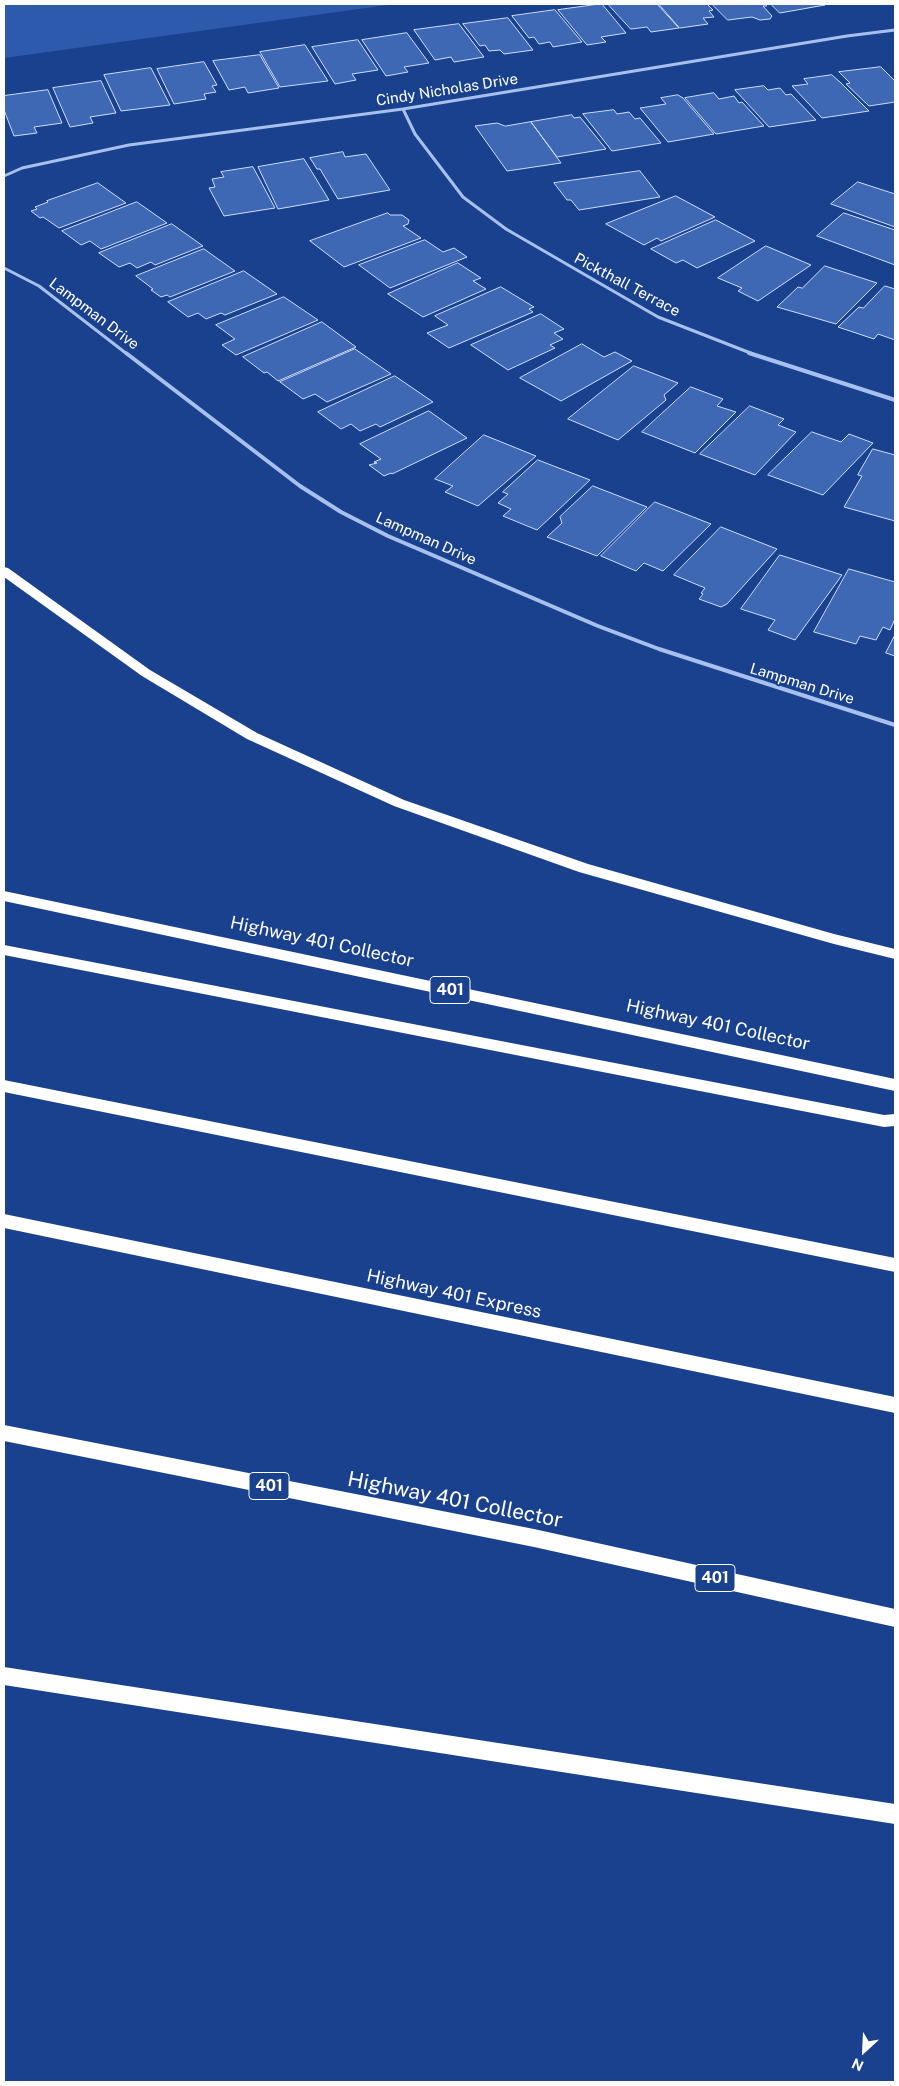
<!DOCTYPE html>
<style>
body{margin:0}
#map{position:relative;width:899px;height:2086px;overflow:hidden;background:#1a418e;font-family:"Public Sans",sans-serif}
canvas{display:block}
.frame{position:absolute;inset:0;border:5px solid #fff;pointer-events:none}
.north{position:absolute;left:839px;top:2026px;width:50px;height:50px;-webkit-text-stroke:4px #1a418e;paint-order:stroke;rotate:205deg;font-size:14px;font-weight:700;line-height:20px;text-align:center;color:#fff}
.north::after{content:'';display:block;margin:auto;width:18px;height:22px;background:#fff;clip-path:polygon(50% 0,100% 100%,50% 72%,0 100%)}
</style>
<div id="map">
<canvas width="899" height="2086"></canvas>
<div class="frame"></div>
<div class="north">N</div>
</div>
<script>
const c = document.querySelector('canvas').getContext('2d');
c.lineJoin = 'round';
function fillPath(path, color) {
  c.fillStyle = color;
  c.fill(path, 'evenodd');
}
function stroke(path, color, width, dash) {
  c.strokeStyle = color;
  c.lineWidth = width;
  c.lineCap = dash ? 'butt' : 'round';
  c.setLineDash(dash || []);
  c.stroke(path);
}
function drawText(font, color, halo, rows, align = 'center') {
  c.font = font + ' "Public Sans",sans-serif';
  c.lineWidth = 4;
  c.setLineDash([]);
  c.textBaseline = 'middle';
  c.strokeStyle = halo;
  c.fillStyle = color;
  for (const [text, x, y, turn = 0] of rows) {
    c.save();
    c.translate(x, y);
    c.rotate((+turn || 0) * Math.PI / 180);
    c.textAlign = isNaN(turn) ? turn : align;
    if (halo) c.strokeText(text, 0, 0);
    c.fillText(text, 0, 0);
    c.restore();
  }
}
const green = new Path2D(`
 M 4,4 L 395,4 L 4,58 Z`);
const building = new Path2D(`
 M 602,4 L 626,33 L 601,37 L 606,42 L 587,45 L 558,10 Z
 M 608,4 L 657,4 L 679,28 L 651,32 L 647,27 L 631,29 Z
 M 659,4 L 707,4 L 713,10 L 709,11 L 714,17 L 703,18 L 708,24 L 680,28 Z
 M 712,4 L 765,4 L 767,6 L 763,6 L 772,16 L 770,19 L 760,20 L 752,17 L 728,20 Z
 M 771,4 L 823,4 L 825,5 L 780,13 Z
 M 555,10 L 582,42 L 553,47 L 550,42 L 539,44 L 534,37 L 529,38 L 512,16 Z
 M 508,18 L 533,50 L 504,54 L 500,50 L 489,51 L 485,45 L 480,46 L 463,24 Z
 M 459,24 L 484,57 L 454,62 L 451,57 L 435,60 L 414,30 Z
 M 407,33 L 429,63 L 404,67 L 408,72 L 386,76 L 362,40 Z
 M 358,40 L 378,70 L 352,74 L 356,80 L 335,84 L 312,47 Z
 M 305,45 L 328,81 L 280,87 L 260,52 Z
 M 260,55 L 279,88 L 248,93 L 245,87 L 229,90 L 213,61 Z
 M 204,62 L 217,85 L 212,86 L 216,92 L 204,94 L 206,99 L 174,104 L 157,69 Z
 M 881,67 L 895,81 L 895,102 L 869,106 L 846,84 L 850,83 L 839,72 Z
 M 151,68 L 170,105 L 121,111 L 104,75 Z
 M 832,75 L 841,83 L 869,111 L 822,118 L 792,86 L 808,84 L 804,79 Z
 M 101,81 L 116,113 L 90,117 L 93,123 L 70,127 L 53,88 Z
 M 764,86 L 768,90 L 780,88 L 786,95 L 791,94 L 816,120 L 769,127 L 735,90 Z
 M 48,90 L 62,123 L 34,127 L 37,133 L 14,136 L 4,110 L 4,96 Z
 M 714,93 L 719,99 L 734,96 L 739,103 L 742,102 L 764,126 L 716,134 L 685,98 Z
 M 678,95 L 683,98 L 714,134 L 668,142 L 640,108 L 666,104 L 661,98 Z
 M 614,110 L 617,114 L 629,112 L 635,119 L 640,118 L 661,143 L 612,151 L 583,114 Z
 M 572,115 L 574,118 L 580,117 L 606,149 L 557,157 L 531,122 Z
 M 531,122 L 561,163 L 507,171 L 475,126 L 497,123 L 505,126 Z
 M 343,152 L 345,157 L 366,154 L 390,190 L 338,199 L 320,169 L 317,169 L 310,158 Z
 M 304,159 L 329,200 L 278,209 L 258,167 Z
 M 253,167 L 275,208 L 224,216 L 209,188 L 215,187 L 212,179 L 224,177 L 221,172 Z
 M 640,171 L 660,197 L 579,210 L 571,200 L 567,200 L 554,183 Z
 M 858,182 L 895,194 L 895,227 L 831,204 Z
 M 98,183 L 126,203 L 59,228 L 43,217 L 40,218 L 31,211 L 37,209 L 35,207 L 48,202 L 47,201 Z
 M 676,196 L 715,217 L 661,241 L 657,238 L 644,245 L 606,224 Z
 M 137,202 L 167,223 L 101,249 L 90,241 L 81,245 L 62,231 Z
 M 388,213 L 390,215 L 402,215 L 409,220 L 408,224 L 403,226 L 421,238 L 344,267 L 310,241 Z
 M 844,213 L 895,230 L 895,265 L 817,236 Z
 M 716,220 L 755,241 L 697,268 L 683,260 L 676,263 L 651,249 Z
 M 172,224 L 203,246 L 155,265 L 151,262 L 137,268 L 130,263 L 119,267 L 99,253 Z
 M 425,240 L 443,252 L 454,248 L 467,257 L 390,288 L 359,265 Z
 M 766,246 L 811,265 L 758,301 L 738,291 L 742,288 L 718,278 Z
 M 204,249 L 235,271 L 170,297 L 167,295 L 161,297 L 151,290 L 153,289 L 136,276 Z
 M 458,263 L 481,278 L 473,281 L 486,289 L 423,317 L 388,294 Z
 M 825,266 L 877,283 L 836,324 L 777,307 L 798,287 L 802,288 Z
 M 244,271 L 277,294 L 225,315 L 221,313 L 206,319 L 198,313 L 188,317 L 168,302 Z
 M 885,286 L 895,289 L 895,340 L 878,334 L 874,339 L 838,327 L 859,307 L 863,308 Z
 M 501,287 L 534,307 L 529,309 L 533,312 L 449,348 L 427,333 L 448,325 L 435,316 Z
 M 284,297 L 318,320 L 236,355 L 222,345 L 235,339 L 216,325 Z
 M 541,314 L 564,329 L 554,333 L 563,339 L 550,345 L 555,348 L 508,370 L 471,345 Z
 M 322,322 L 356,347 L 278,381 L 267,372 L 264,373 L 243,357 Z
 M 582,344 L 604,357 L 615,352 L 632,361 L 561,401 L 520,378 Z
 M 355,349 L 391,374 L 327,402 L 315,394 L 303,399 L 280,382 Z
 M 634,366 L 678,383 L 664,395 L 666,400 L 618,440 L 568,419 Z
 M 395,376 L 433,402 L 380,427 L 376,424 L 360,431 L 351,424 L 341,429 L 318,412 Z
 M 691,387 L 723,399 L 717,406 L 736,412 L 695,453 L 642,432 Z
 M 750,406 L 784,419 L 778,425 L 796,432 L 755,475 L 700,454 Z
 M 429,411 L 467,438 L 392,474 L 391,473 L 384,476 L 369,465 L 377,463 L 374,462 L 381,459 L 360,444 Z
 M 812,432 L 841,442 L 849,434 L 873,443 L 823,495 L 768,475 Z
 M 484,435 L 536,456 L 478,506 L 445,492 L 453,486 L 435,479 Z
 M 873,449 L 895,455 L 895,521 L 844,507 L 862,476 L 858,475 Z
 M 538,460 L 590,480 L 537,530 L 503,516 L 511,509 L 498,503 L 508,494 L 503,492 Z
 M 593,486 L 647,507 L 597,556 L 547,537 L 562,523 L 560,517 Z
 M 655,502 L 711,524 L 663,571 L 644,563 L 636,571 L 601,556 Z
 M 721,527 L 777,549 L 727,604 L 721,607 L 699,599 L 703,594 L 701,593 L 705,588 L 674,575 Z
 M 780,555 L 842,575 L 795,640 L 768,630 L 775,620 L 741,609 Z
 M 849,569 L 895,582 L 895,619 L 890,630 L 883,627 L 876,640 L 860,636 L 856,644 L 814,632 Z
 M 895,635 L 895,656 L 886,653 Z`);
const minorFar1 = new Path2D(`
 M 403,109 L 415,134 L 463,197 L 506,229 L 658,317 L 753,354
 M 4,176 L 22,168 L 129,145 L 403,109 L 847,36 L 895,30
 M 4,268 L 39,286 L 127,354`);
const minor = new Path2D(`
 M 126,353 L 300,486 L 341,512 L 388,536 L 598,626 L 659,649 L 895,725
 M 749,353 L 895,400`);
const motorway = new Path2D(`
 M 4,567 L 8,568 L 150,670 L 257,733 L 404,800 L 588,864 L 834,934 L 895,949 L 895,959 L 834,944 L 579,872 L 394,806 L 247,739 L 142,676 L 4,577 Z
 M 4,891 L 895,1079 L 895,1091 L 4,901 Z
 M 4,945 L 884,1115 L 895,1114 L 895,1126 L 884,1127 L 4,955 Z
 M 4,1080 L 895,1258 L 895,1272 L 4,1092 Z
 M 4,1214 L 895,1397 L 895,1413 L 4,1228 Z
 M 4,1425 L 534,1529 L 895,1609 L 895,1627 L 534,1547 L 4,1441 Z
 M 4,1667 L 895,1804 L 895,1824 L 4,1685 Z`);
const farStreetnames = [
 ["Cindy Nicholas Drive",447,90,-9],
 ["Pickthall Terrace",627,285,28],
 ["Lampman Drive",94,314,37],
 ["Lampman Drive",426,539,24],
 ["Lampman Drive",802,684,17]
];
const shields = [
 [450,990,40],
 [269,1486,40],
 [715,1578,40]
];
const shieldNames = [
 ["401",450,990],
 ["401",269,1486],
 ["401",715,1578]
];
const streetNames = [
 ["Highway 401 Collector",322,942,12],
 ["Highway 401 Collector",718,1025,12],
 ["Highway 401 Express",454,1294,12]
];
const nearStreetnames = [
 ["Highway 401 Collector",455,1500,11]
];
fillPath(green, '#2d5aac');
fillPath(building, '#3e68b4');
stroke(building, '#ceddfa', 1);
stroke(minorFar1, '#a8c0ee', 3);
stroke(minor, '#a8c0ee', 4);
fillPath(motorway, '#fff');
drawText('15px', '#fff', '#1a418e', farStreetnames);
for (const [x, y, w] of shields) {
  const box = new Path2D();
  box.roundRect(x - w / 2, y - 13.5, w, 27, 4);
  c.fillStyle = '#1a418e';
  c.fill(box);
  stroke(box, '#fff', 1);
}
drawText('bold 16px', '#fff', null, shieldNames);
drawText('18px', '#fff', '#1a418e', streetNames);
drawText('21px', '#fff', '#1a418e', nearStreetnames);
</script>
